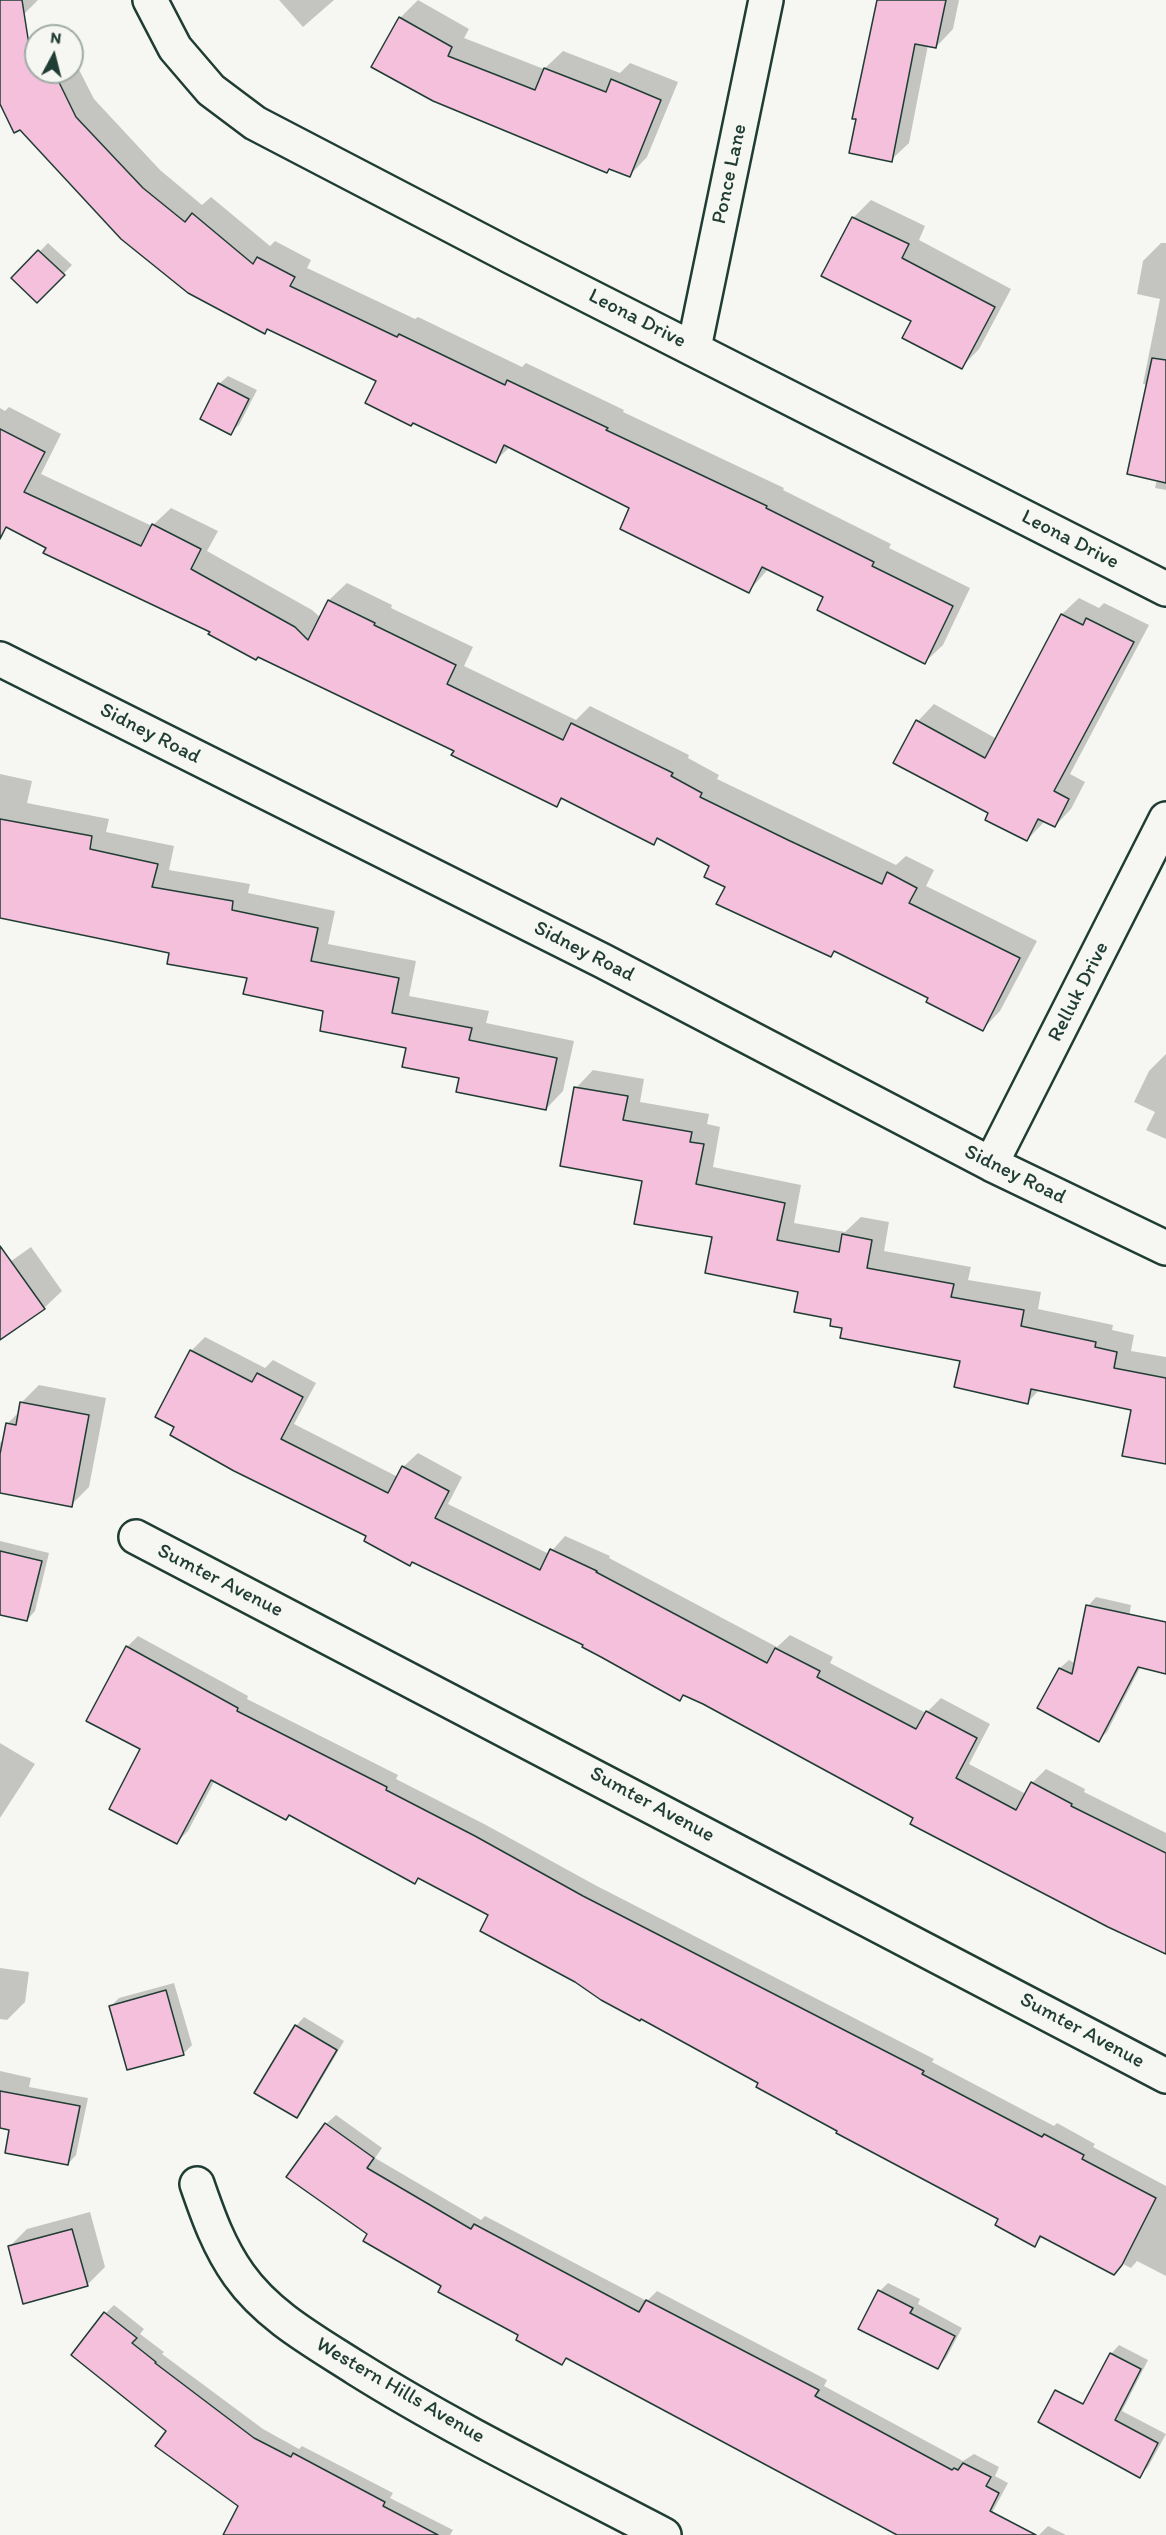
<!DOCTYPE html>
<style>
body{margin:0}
#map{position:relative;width:1166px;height:2535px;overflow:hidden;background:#f6f6f2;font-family:Itim,sans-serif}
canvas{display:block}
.north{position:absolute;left:24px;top:24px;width:60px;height:60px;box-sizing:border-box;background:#f6f6f2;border:2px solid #a0aca6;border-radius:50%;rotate:7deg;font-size:16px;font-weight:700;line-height:24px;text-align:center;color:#1f3d34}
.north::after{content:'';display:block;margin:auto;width:21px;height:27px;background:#1f3d34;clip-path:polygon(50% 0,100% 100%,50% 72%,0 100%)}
</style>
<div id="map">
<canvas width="1166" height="2535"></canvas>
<div class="north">N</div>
</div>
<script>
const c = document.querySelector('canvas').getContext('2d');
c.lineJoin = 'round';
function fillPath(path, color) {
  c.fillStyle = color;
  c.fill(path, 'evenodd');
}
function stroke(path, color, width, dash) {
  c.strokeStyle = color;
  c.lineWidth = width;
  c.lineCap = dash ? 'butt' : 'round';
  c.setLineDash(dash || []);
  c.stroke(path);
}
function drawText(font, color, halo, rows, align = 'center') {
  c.font = font + ' Itim,sans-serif';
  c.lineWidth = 4.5;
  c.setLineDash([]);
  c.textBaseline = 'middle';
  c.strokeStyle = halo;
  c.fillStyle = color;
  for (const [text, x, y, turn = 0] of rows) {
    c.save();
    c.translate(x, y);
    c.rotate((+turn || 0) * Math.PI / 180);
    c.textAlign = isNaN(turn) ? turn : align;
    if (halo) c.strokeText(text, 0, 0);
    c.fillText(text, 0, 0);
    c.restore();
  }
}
const shadow = new Path2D(`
 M 0,0 L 38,0 L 24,14 L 0,17 Z
 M 279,0 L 334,0 L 303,27 Z
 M 418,0 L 469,29 L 464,38 L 544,69 L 563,51 L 620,73 L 630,63 L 678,82 L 647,157 L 630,175 L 434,100 L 400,18 Z
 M 878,0 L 959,0 L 953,29 L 936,47 L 928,45 L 909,143 L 891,160 Z
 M 58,30 L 62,36 L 46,36 Z
 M 36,41 L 36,72 L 72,72 L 72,56 L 94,99 L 160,170 L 202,205 L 211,197 L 270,246 L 275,241 L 311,260 L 307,268 L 415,319 L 418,317 L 522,367 L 526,363 L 624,410 L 623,412 L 784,488 L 783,490 L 891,544 L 889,548 L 970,588 L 943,645 L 925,662 L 825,597 L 769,568 L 749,591 L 631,507 L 510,447 L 495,461 L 378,380 L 269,328 L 265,332 L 0,101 L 0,61 Z
 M 871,200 L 925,226 L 919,240 L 1011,289 L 979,349 L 962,367 L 913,320 L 853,218 Z
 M 48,243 L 72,265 L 37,301 L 14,278 Z
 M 1161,243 L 1166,243 L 1166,490 L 1155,488 L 1157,479 L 1148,385 L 1143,384 L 1160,299 L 1137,294 L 1143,261 Z
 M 228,376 L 257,390 L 239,425 L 230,433 L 219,384 Z
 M 9,407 L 61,434 L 41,474 L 152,526 L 171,508 L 218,531 L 207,551 L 312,610 L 321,618 L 329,600 L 347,583 L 392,605 L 391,608 L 473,647 L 464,666 L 576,720 L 590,706 L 689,755 L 688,758 L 719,775 L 717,779 L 896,865 L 906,856 L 934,870 L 926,886 L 1037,941 L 1000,1011 L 983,1029 L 930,997 L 836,950 L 831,956 L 727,887 L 711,866 L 659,837 L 654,843 L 564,798 L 556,805 L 456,750 L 212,631 L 0,523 L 0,408 L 5,411 Z
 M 1079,598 L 1099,608 L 1104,603 L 1149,625 L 1070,774 L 1085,782 L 1071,809 L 1055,826 L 1045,821 L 1027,840 L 990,812 L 918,721 L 934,704 L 997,739 L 1062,614 Z
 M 0,774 L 32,781 L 27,803 L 109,819 L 106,832 L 174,846 L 169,870 L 250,884 L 248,893 L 335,911 L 328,944 L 416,961 L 409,996 L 489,1011 L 486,1023 L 574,1041 L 563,1091 L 546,1109 L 461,1077 L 407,1047 L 248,977 L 0,896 Z
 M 1166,1054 L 1166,1139 L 1146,1130 L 1155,1112 L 1134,1102 L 1149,1071 Z
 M 593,1070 L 644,1079 L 640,1102 L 709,1114 L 707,1124 L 720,1127 L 713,1167 L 801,1185 L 794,1223 L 845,1232 L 861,1217 L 889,1222 L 884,1251 L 971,1267 L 968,1280 L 1041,1292 L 1038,1309 L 1113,1325 L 1112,1330 L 1134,1335 L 1131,1351 L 1166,1357 L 1166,1462 L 1133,1409 L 1040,1389 L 1028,1402 L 961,1360 L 843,1327 L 800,1290 L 714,1235 L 644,1179 L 576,1088 Z
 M 31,1247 L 62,1291 L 44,1308 L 0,1339 L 0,1269 Z
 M 205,1337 L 265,1368 L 273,1360 L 316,1383 L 294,1424 L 398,1477 L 403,1467 L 418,1453 L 462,1477 L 448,1504 L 549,1554 L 565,1536 L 610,1556 L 609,1558 L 777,1647 L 790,1635 L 833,1657 L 830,1663 L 926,1713 L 941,1698 L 990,1724 L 969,1764 L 1026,1794 L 1032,1783 L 1046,1769 L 1085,1789 L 1084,1792 L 1166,1833 L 1166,1955 L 1108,1926 L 704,1703 L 685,1694 L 680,1699 L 585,1644 L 414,1561 L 410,1564 L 368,1536 L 177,1426 L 191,1351 Z
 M 39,1385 L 106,1398 L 89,1487 L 71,1505 L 0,1491 L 0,1443 L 5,1438 L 7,1424 L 20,1411 L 21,1403 Z
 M 0,1541 L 49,1553 L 35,1611 L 27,1620 L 0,1613 Z
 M 1096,1597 L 1131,1605 L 1129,1617 L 1166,1625 L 1166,1672 L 1141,1666 L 1107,1732 L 1099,1740 L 1060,1668 L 1069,1660 L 1076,1664 L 1088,1606 Z
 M 138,1636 L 248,1696 L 247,1699 L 398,1775 L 396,1779 L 486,1825 L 595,1885 L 934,2059 L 932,2062 L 1054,2126 L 1057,2123 L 1095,2144 L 1093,2147 L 1166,2186 L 1166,2276 L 1137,2261 L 1131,2268 L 1123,2264 L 1114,2273 L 1043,2236 L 1035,2245 L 1000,2219 L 839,2130 L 490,1914 L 420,1877 L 415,1883 L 290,1814 L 215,1780 L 188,1831 L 177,1842 L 142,1749 L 127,1647 Z
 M 0,1743 L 35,1764 L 0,1818 Z
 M 0,1968 L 29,1972 L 25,2002 L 7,2020 L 0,2019 Z
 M 174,1983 L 192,2045 L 183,2054 L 110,2007 L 119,1998 Z
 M 304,2017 L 344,2041 L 305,2107 L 296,2116 L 296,2026 Z
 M 0,2071 L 31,2078 L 29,2087 L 88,2098 L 76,2155 L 68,2164 L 11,2129 L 0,2127 Z
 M 336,2115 L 382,2148 L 375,2158 L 481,2220 L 485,2216 L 647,2301 L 657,2291 L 827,2380 L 824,2386 L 963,2461 L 974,2454 L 999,2467 L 995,2476 L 1008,2483 L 980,2535 L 901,2535 L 567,2357 L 562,2363 L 443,2286 L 369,2234 L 326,2124 Z
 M 90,2212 L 105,2267 L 87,2285 L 10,2246 L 27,2229 Z
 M 888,2283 L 920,2299 L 918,2304 L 962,2328 L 946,2358 L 938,2367 L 880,2291 Z
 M 114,2305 L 144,2329 L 140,2334 L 164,2352 L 162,2354 L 263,2429 L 299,2449 L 302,2446 L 393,2493 L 390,2498 L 453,2530 L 450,2535 L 280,2535 L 240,2505 L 168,2431 L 106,2313 Z
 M 1119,2345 L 1148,2360 L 1122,2411 L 1166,2434 L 1148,2467 L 1139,2476 L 1079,2442 L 1111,2354 Z
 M 1048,2526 L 1066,2535 L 1039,2535 Z`);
const building = new Path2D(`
 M 0,0 L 22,0 L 30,51 L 36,48 L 36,72 L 54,72 L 76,117 L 143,188 L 185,222 L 192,213 L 253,264 L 257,257 L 295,277 L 290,286 L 397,337 L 399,334 L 505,385 L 507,380 L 608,428 L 606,430 L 767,506 L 766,508 L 874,562 L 872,566 L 953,606 L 925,664 L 817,610 L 823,597 L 762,567 L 749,593 L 620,529 L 629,508 L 504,445 L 496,463 L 413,423 L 411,426 L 365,403 L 376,381 L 267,329 L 265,334 L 188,293 L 121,239 L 20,130 L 14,133 L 0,104 Z
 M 877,0 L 946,0 L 936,48 L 915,44 L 892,162 L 849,153 L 856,119 L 852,119 Z
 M 399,17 L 452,47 L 448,56 L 535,90 L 544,68 L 606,92 L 611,79 L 661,100 L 630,177 L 609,169 L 607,173 L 433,101 L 371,67 Z
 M 852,217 L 909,244 L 902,258 L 995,307 L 962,369 L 902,338 L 911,321 L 821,276 Z
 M 38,250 L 65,275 L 37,303 L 11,278 Z
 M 1152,358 L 1166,360 L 1166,483 L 1127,474 Z
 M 218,383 L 249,399 L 231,435 L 200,419 Z
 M 0,429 L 45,452 L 24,492 L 141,546 L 152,524 L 201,549 L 191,569 L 295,627 L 308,640 L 328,600 L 375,623 L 374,625 L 456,665 L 447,684 L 563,740 L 571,723 L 673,773 L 671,776 L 702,793 L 700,797 L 788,840 L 882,884 L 887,872 L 917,888 L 909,903 L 1020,958 L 983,1031 L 926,1002 L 928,998 L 834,951 L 831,957 L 716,904 L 725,887 L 704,877 L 709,866 L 657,838 L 654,845 L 561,798 L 557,807 L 451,755 L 454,751 L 258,657 L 256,660 L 208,634 L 210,632 L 43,553 L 46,548 L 6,527 L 0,539 Z
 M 1061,614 L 1083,625 L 1086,618 L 1134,642 L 1054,791 L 1069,799 L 1055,827 L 1038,819 L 1027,841 L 985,820 L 988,813 L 893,763 L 916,720 L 985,758 Z
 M 0,819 L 92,836 L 90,849 L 158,864 L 152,887 L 233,901 L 232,910 L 318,928 L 311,961 L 399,978 L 392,1013 L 472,1028 L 469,1040 L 557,1058 L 546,1110 L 456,1092 L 459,1078 L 402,1067 L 406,1048 L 320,1031 L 323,1011 L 243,994 L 247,978 L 167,964 L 169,953 L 0,918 Z
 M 574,1087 L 628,1096 L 623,1120 L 692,1132 L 690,1142 L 704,1144 L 696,1184 L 785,1203 L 777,1240 L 839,1252 L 842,1234 L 872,1240 L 867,1268 L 954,1284 L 951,1297 L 1024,1310 L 1021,1326 L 1096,1342 L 1095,1347 L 1117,1352 L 1114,1368 L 1166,1378 L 1166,1464 L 1122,1456 L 1131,1410 L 1031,1389 L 1028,1404 L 954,1387 L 960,1361 L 840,1338 L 842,1328 L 830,1326 L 831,1319 L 794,1312 L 798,1292 L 705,1273 L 712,1237 L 634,1224 L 642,1181 L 560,1166 Z
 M 0,1246 L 45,1309 L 0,1340 Z
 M 190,1350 L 252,1382 L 257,1373 L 303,1397 L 281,1439 L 388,1493 L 402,1466 L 449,1491 L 435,1518 L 540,1570 L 550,1549 L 597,1571 L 596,1572 L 767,1663 L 775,1648 L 820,1671 L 817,1677 L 916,1729 L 926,1711 L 977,1738 L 956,1778 L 1016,1810 L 1031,1782 L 1072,1804 L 1071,1806 L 1166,1853 L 1166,1954 L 1108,1927 L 910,1824 L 913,1818 L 703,1704 L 683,1695 L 680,1701 L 601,1657 L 582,1647 L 583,1645 L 412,1562 L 410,1566 L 364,1541 L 366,1536 L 234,1471 L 170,1435 L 174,1427 L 155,1417 Z
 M 20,1402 L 89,1415 L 72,1507 L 0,1493 L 0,1454 L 6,1423 L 16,1425 Z
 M 0,1551 L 42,1561 L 27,1621 L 0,1615 Z
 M 1086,1605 L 1166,1622 L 1166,1674 L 1138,1667 L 1099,1742 L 1037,1708 L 1059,1668 L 1072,1674 Z
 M 126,1646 L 238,1708 L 237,1711 L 387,1787 L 386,1790 L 475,1836 L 583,1896 L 924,2071 L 922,2074 L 1042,2137 L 1044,2134 L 1084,2155 L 1082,2159 L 1156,2198 L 1122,2265 L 1114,2275 L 1040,2236 L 1035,2247 L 995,2225 L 998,2219 L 836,2133 L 837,2131 L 756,2087 L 758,2083 L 641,2019 L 640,2021 L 601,2000 L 575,1982 L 480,1931 L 488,1915 L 418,1878 L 415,1884 L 289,1815 L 286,1820 L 211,1780 L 177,1844 L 109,1809 L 140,1749 L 86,1721 Z
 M 166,1990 L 184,2055 L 127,2070 L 109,2006 Z
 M 295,2025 L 337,2050 L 297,2118 L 254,2093 Z
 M 0,2091 L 80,2106 L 68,2165 L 5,2153 L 9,2130 L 0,2128 Z
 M 325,2123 L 374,2158 L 367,2168 L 471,2229 L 474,2224 L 639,2312 L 646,2300 L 819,2390 L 815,2396 L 952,2470 L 954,2468 L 958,2470 L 963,2463 L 991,2477 L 986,2486 L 999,2493 L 990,2511 L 1036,2535 L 897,2535 L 566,2358 L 562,2365 L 516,2340 L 518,2335 L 438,2292 L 441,2286 L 363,2241 L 367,2234 L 286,2177 Z
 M 72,2229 L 88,2286 L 23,2304 L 8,2246 Z
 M 878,2290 L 913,2308 L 910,2313 L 955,2336 L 938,2369 L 858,2329 Z
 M 104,2312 L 137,2338 L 132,2343 L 156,2362 L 155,2363 L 254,2438 L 291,2457 L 293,2453 L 385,2502 L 383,2506 L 438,2535 L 223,2535 L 238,2506 L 155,2446 L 166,2431 L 71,2355 Z
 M 1110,2353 L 1141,2369 L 1115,2420 L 1158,2443 L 1140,2478 L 1038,2422 L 1055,2390 L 1083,2404 Z`);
const street = new Path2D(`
 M 150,0 L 175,48 L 211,90 L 255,123 L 512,257 L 1166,589
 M 694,348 L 766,0
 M 0,659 L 603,961 L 991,1164 L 1166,1248
 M 991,1164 L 1166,819
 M 136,1537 L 1166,2076
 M 197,2184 C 208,2216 219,2247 239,2275 C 268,2316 314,2341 356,2368 C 455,2430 561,2481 664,2535`);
const streetNames = [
 ["Ponce Lane",730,174,-78],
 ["Leona Drive",637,319,27],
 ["Leona Drive",1070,540,27],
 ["Sidney Road",150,734,27],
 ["Sidney Road",584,952,27],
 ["Relluk Drive",1079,992,-63],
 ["Sidney Road",1015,1175,26],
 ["Sumter Avenue",220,1581,27],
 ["Sumter Avenue",652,1805,28],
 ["Sumter Avenue",1082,2031,28],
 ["Western Hills Avenue",400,2391,30]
];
fillPath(shadow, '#0003');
fillPath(building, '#f5c0db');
stroke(building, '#1f3d34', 1.5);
stroke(street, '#1f3d34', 38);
stroke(street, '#f6f6f2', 33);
drawText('21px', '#1f3d34', '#f6f6f2', streetNames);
</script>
